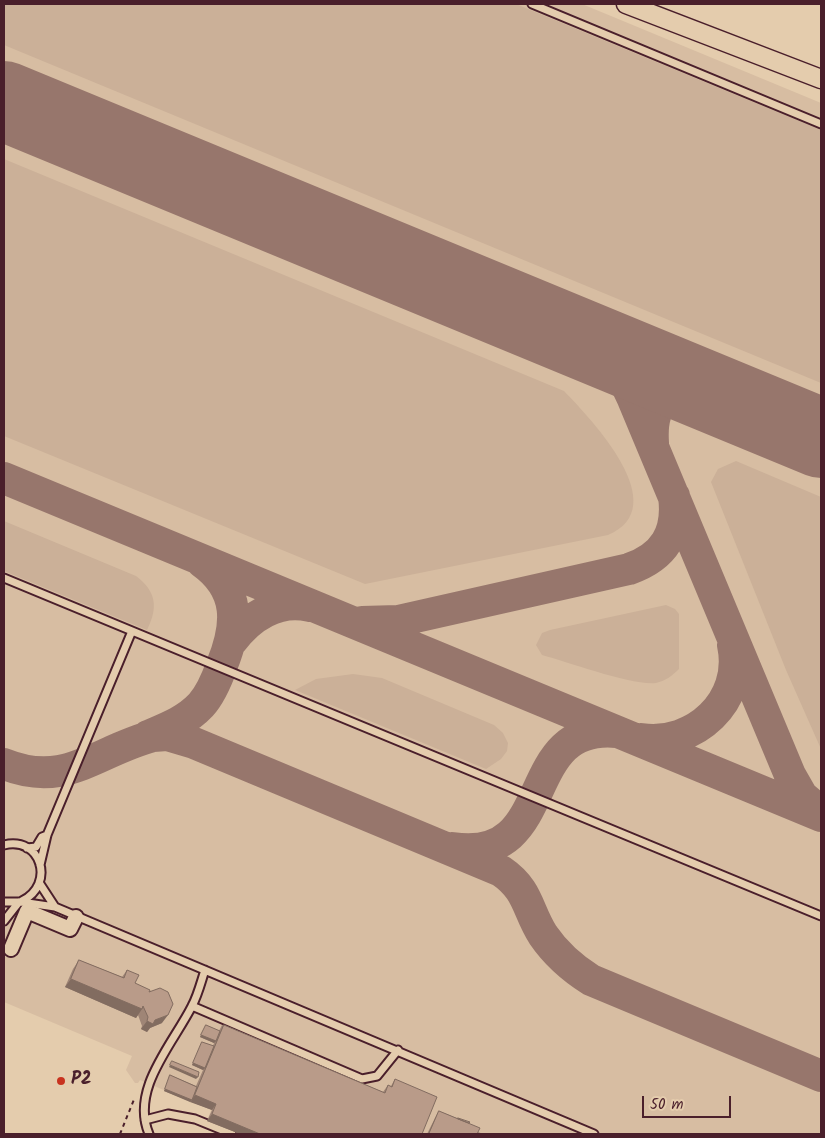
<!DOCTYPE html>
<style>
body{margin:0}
#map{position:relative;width:825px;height:1138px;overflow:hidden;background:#e4ccad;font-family:Kalam,sans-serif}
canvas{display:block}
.frame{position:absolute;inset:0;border:5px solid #4a1f2b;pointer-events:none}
.scale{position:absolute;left:642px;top:1096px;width:89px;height:22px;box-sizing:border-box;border:2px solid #4a1f2b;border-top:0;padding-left:6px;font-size:15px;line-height:18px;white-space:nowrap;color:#4a1f2b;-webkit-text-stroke:4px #e4ccad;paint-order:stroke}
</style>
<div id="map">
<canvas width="825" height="1138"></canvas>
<div class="frame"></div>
<div class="scale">50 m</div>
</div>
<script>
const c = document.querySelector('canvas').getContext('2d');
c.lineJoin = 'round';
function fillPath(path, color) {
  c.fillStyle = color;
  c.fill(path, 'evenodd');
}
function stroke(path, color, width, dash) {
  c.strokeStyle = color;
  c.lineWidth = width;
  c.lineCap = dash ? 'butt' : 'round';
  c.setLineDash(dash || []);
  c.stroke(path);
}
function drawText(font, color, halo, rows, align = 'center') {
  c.font = font + ' Kalam,sans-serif';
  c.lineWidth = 4;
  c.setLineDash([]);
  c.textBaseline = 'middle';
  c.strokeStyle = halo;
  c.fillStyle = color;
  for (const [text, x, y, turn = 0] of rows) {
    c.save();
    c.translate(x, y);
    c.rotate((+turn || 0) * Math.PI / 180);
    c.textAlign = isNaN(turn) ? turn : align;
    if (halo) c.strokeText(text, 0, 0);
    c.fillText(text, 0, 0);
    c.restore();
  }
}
const built = new Path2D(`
 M 4,4 L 582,4 L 821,103 L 821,1134 L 240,1134 L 207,1121 L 211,1110 L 140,1080 L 138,1083 L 135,1083 L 126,1070 L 132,1056 L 4,1002 Z`);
const green = new Path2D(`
 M 4,4 L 516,4 L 821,130 L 821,383 L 4,45 Z
 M 4,159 L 564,391 C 592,420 675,507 608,535 L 365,584 L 4,436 Z
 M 736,461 L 821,497 L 821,749 L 786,670 L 711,482 L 718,469 Z
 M 4,521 L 136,576 C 157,592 158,608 147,630 L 4,571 Z
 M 666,605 L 675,609 L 679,614 L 679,669 C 672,676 665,681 656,683 C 633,686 568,662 542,655 L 536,645 L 542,633 L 550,630 Z
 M 353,674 L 382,678 L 494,725 L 503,733 L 508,743 L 507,751 L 501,759 L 486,769 L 295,690 L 316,679 Z`);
const taxiway = new Path2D(`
 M 573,336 L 610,364 L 624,380 L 633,399 L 790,775 L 802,796 L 821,812
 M 653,443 C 650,396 672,389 714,394
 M 4,478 L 821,816
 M 362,622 L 398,621 L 629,569 C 664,557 679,533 674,496
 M 231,642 C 249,617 278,598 310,606
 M 148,736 C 167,728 186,721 201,705 C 211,694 217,679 222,665 C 238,625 241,590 202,562
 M 641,739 C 694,747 745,701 733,645
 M 4,764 C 66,789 96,751 153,736 L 167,735 L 194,743 L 501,871 C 529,890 527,910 543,935 C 556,954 572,968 591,980 L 821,1076
 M 452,848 C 560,865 515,722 617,732`);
const runway = new Path2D(`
 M 4,101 L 821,438`);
const path = new Path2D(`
 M 120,1134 L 135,1097`);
const service = new Path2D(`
 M 532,4 L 821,124
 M 4,578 L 821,916
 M 4,845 C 41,836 56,884 22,901
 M 27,848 L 36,847 L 42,837 L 47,835
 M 40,865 L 47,835 L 132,631
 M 40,884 L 55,907
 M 4,902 L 21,902 L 55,907 L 594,1134
 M 4,921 L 19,902
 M 192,1006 L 362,1079 L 377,1076 L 398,1050
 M 145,1120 L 168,1114 L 195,1119 L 232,1134
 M 149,1134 C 130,1089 173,1044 192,1006 C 198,995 201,982 205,970`);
const minor = new Path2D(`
 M 11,949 L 27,911 L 70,929 L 76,917`);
const tertiary = new Path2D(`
 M 626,4 L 821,79`);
const wall = new Path2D(`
 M 79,960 L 122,977 L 127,970 L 135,983 L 149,992 L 162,1023 L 150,1028 L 147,1032 L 141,1029 L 142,1026 L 138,1015 L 136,1018 L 65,987 L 73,969 Z
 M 206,1025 L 219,1031 L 222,1025 L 383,1092 L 388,1085 L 391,1086 L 395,1079 L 422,1134 L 240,1134 L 207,1121 L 212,1110 L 164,1091 L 170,1075 L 196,1086 L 203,1070 L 192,1065 L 202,1042 L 213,1046 L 214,1043 L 200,1037 Z
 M 439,1111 L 469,1123 L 478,1132 L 483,1134 L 427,1134 L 435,1118 Z`);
const shadedWall = new Path2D(`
 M 71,979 L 142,1009 L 136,1018 L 65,987 Z
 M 168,1015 L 162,1023 L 150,1028 L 147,1032 L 141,1029 L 147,1021 L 155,1020 Z
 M 201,1035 L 216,1041 L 214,1043 L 200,1037 Z
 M 193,1063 L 205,1068 L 203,1070 L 192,1065 Z
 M 170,1065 L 198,1077 L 196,1079 L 169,1067 Z
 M 165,1089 L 192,1100 L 190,1102 L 164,1091 Z
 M 195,1095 L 216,1104 L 212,1110 L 190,1102 Z
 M 212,1114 L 260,1134 L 240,1134 L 207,1121 Z`);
const building = new Path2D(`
 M 79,960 L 124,978 L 127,970 L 139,975 L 135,983 L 150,990 L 149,992 L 160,988 L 168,992 L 173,1004 L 168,1015 L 155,1020 L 153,1024 L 147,1021 L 148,1017 L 143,1006 L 142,1009 L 71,979 Z
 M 206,1025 L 220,1031 L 216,1041 L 201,1035 Z
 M 224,1025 L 385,1093 L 388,1085 L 392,1087 L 395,1079 L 437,1097 L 422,1134 L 260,1134 L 212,1114 L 216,1104 L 195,1095 Z
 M 202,1042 L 214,1046 L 205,1068 L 193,1063 Z
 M 172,1061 L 199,1072 L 198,1077 L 170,1065 Z
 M 170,1075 L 197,1087 L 192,1100 L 165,1089 Z
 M 439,1111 L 480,1128 L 477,1134 L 429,1134 Z
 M 458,1118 L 470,1122 L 469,1123 L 458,1119 Z`);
const markers = [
 [61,1081,5,"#c8321e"]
];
const poiNames = [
 ["P2",71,1081]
];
fillPath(built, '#d7bda2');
fillPath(green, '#cbb098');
stroke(taxiway, '#97766c', 32);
stroke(runway, '#97766c', 80);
stroke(service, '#4a1f2b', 11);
stroke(minor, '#4a1f2b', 18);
stroke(tertiary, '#4a1f2b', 21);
stroke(path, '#4a1f2b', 2, [4, 4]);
stroke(service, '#e4ccad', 7);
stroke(minor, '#e4ccad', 14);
stroke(tertiary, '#e4ccad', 18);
fillPath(wall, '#9f8576');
fillPath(shadedWall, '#826c60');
fillPath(building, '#b99b89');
stroke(building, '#826c60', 1);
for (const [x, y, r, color] of markers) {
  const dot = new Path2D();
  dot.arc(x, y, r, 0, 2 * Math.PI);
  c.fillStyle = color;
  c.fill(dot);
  stroke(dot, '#e4ccad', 2);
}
drawText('bold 18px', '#4a1f2b', '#e4ccad', poiNames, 'left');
</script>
